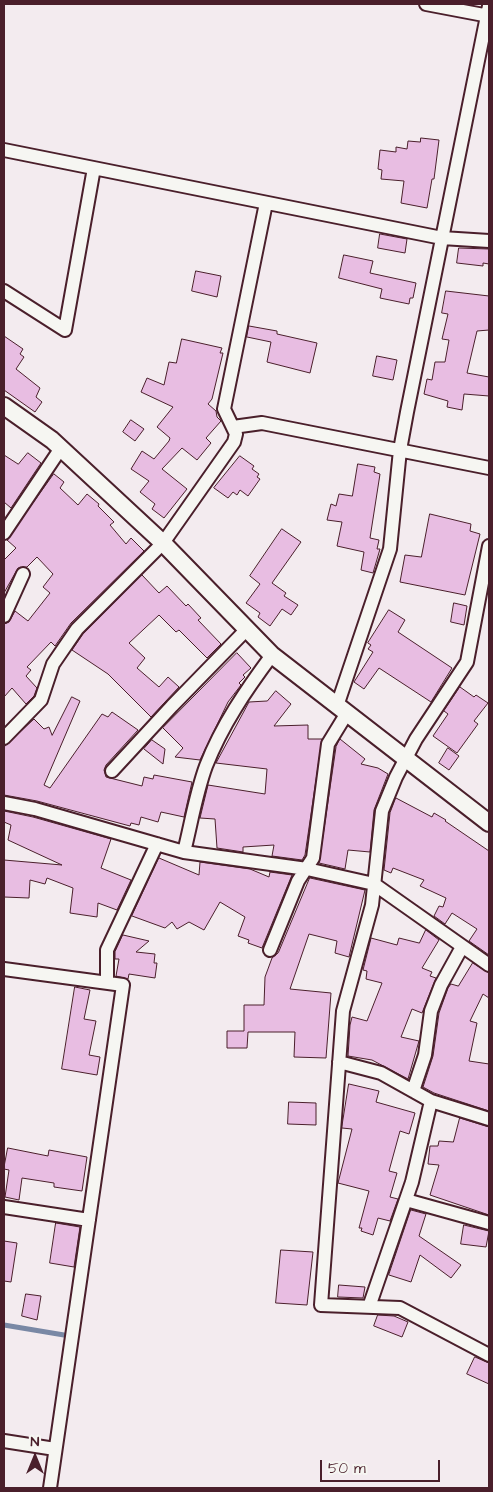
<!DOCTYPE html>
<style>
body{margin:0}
#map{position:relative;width:493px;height:1492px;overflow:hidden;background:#f3ebef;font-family:"Architects Daughter",sans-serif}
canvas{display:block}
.frame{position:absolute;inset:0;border:5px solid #4a1f2b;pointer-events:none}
.north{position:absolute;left:10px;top:1432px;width:50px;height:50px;-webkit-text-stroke:4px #f6f6f2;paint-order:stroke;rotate:0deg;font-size:14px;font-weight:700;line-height:20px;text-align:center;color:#4a1f2b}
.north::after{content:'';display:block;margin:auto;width:18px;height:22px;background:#4a1f2b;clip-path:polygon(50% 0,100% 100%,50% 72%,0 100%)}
.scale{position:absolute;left:320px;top:1460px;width:120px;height:22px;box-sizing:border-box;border:2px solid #4a1f2b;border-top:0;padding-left:6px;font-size:15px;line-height:18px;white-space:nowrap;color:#4a1f2b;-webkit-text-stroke:4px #f6f6f2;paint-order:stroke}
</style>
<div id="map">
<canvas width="493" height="1492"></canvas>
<div class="frame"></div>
<div class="north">N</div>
<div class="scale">50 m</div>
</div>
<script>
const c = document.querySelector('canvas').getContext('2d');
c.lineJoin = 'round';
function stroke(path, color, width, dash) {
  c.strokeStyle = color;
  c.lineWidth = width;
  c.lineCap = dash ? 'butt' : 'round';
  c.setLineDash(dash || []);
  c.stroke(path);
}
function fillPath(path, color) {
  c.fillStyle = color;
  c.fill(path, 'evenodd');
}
const stream = new Path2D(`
 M 4,1325 L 64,1335`);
const building = new Path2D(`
 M 421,138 L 439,140 L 434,179 L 432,179 L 427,208 L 401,203 L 404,181 L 381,179 L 382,170 L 378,169 L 380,150 L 396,152 L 396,147 L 407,149 L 408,141 L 420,142 Z
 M 380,234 L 407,239 L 405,253 L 378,248 Z
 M 459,248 L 489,249 L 489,264 L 483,263 L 483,266 L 457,263 Z
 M 344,255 L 373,261 L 370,273 L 416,283 L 413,298 L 410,298 L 409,304 L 380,298 L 382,289 L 339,278 Z
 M 196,271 L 221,276 L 217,297 L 192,291 Z
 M 446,291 L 489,296 L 489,330 L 477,331 L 467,373 L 489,377 L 489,396 L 464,394 L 462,410 L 447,407 L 448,401 L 424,394 L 427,379 L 432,380 L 435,362 L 445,362 L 449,340 L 442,339 L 448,314 L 442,313 Z
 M 249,326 L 277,331 L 277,334 L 317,343 L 310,373 L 267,362 L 271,342 L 247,337 Z
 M 4,336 L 23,349 L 20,354 L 24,357 L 16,369 L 40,388 L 36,397 L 42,402 L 35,412 L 4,390 Z
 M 182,339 L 222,348 L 220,353 L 223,353 L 212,399 L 208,404 L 216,411 L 217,417 L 221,421 L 206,438 L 211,443 L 197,460 L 182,448 L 162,469 L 187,489 L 164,518 L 152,509 L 155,504 L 140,492 L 149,481 L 131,469 L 142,451 L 154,459 L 169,441 L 170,438 L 157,427 L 173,407 L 141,392 L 147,378 L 164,385 L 169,362 L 176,363 Z
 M 377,356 L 397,360 L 393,380 L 373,376 Z
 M 131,420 L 144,429 L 135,441 L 123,432 Z
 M 28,453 L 41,463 L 11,508 L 4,502 L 4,455 L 18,464 Z
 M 240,456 L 254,466 L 252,469 L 259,474 L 257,477 L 260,479 L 248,496 L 240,490 L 237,495 L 233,492 L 228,498 L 214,488 Z
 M 358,464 L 375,467 L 374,472 L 380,474 L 370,538 L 379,540 L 377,549 L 380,549 L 373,573 L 361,570 L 364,552 L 337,546 L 342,522 L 327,520 L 331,504 L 336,506 L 339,494 L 352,496 Z
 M 54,474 L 64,482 L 60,488 L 78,505 L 87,494 L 99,504 L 98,506 L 114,522 L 110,525 L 126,544 L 131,538 L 144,551 L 71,623 L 55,646 L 51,642 L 27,667 L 31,670 L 26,676 L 37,688 L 34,696 L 26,704 L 12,688 L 4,697 L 4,624 L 9,622 L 15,611 L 28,621 L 50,593 L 43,587 L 53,574 L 37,557 L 27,567 L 18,568 L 4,593 L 4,560 L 16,548 L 7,540 Z
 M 430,514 L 471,524 L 470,531 L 480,534 L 465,595 L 400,582 L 405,555 L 421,557 Z
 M 282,529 L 301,542 L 272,583 L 286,593 L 284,596 L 298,605 L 291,615 L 282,609 L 270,626 L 258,617 L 260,613 L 246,603 L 260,584 L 250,576 Z
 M 142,575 L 159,593 L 167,586 L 186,606 L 188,604 L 201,618 L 198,620 L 221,644 L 207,658 L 179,630 L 176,632 L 159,615 L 129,643 L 145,658 L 137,668 L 159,687 L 168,677 L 179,687 L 151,717 L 108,674 L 72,650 L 83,634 Z
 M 454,603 L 467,606 L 464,625 L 451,622 Z
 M 389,610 L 405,620 L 398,632 L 452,668 L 431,702 L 379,668 L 364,689 L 354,682 L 373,652 L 368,649 L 371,645 L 368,643 Z
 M 237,653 L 251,668 L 243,675 L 245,677 L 239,683 L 241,685 L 228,702 L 200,760 L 175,757 L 183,748 L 163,728 Z
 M 460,687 L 474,697 L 476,695 L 488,703 L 474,721 L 478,724 L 457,753 L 433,736 L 448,714 L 444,711 Z
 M 276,691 L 291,704 L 274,726 L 308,725 L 308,739 L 322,739 L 305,855 L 302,860 L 272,856 L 274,845 L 243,847 L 243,852 L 217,848 L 215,819 L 200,818 L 208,785 L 265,794 L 267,769 L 216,763 L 249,702 L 267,701 Z
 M 72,697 L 80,701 L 44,785 L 50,788 L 102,714 L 108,717 L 112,712 L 138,730 L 106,765 L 104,770 L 106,777 L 142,786 L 144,777 L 153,779 L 154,775 L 192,782 L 184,817 L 161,812 L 158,822 L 141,817 L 139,825 L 131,823 L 130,826 L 37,801 L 4,795 L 4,747 L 34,719 L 44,729 L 49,727 L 52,735 Z
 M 340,739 L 365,759 L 361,764 L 378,768 L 388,774 L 374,810 L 370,852 L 348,850 L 345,869 L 319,863 L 336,747 Z
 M 152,740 L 165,749 L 163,764 L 144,749 Z
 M 448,748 L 459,756 L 449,770 L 439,763 Z
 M 396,798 L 432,817 L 434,813 L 446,820 L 445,821 L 489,851 L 489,955 L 469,941 L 477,929 L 452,913 L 445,924 L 434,916 L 439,906 L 443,907 L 446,898 L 420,886 L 424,880 L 393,868 L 391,873 L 384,870 L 390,813 Z
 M 4,811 L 33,817 L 111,839 L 101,868 L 131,880 L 117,910 L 98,903 L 97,917 L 70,913 L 73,888 L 47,878 L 45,884 L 30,880 L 29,898 L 4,897 L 4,860 L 62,865 L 8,840 L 11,825 L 4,822 Z
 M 159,858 L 199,875 L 200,862 L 250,869 L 269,877 L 270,872 L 292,875 L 262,948 L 248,943 L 249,940 L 238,936 L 245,917 L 220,902 L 204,930 L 189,922 L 177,929 L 172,922 L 165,928 L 132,916 Z
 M 310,878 L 365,890 L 349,957 L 335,953 L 337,941 L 309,934 L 290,989 L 331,993 L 326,1058 L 294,1057 L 295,1032 L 248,1032 L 247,1048 L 227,1048 L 227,1031 L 244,1031 L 244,1005 L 264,1005 L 265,977 L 272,958 L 278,953 Z
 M 426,930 L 439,940 L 422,968 L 432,972 L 430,976 L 436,978 L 422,1013 L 412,1009 L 401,1037 L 419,1041 L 408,1079 L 372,1060 L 348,1056 L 350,1025 L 352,1017 L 367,1021 L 382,983 L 366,979 L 367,971 L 363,970 L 371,938 L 397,945 L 399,938 L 419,943 Z
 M 123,935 L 149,941 L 136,952 L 155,954 L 154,963 L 157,963 L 155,978 L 129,974 L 128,979 L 116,976 L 119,959 L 115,959 L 115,952 Z
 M 473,963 L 489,973 L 489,998 L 483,994 L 470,1021 L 477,1023 L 469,1061 L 489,1064 L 489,1111 L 434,1093 L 423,1087 L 433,1056 L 439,1013 L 448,988 L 451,984 L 458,986 Z
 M 75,987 L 90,990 L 84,1019 L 96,1021 L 89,1055 L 100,1057 L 97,1075 L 62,1069 Z
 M 349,1084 L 379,1091 L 376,1102 L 415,1113 L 409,1134 L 400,1131 L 389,1171 L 397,1173 L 390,1197 L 398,1199 L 390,1221 L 378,1218 L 373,1235 L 361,1231 L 362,1228 L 359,1228 L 369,1191 L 338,1183 L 352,1129 L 342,1128 Z
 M 289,1102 L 316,1103 L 316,1125 L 288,1124 Z
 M 460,1118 L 489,1127 L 489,1215 L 430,1195 L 439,1165 L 428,1164 L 430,1146 L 438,1146 L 439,1141 L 453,1142 Z
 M 8,1148 L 48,1156 L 49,1150 L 87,1157 L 82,1191 L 54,1187 L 54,1183 L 22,1178 L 19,1200 L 5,1197 L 9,1170 L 4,1169 Z
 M 411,1210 L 426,1214 L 419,1236 L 461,1265 L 451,1278 L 420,1255 L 411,1282 L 389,1275 Z
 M 56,1223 L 80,1227 L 74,1267 L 50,1263 Z
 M 464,1225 L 489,1231 L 486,1247 L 461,1244 Z
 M 4,1241 L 17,1243 L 11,1282 L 4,1281 Z
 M 281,1250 L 313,1252 L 307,1305 L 276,1303 Z
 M 339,1285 L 365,1287 L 363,1298 L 338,1297 Z
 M 26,1294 L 41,1296 L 37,1320 L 22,1316 Z
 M 378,1315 L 394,1316 L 408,1322 L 402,1337 L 374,1326 Z
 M 475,1357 L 489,1363 L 489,1384 L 467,1374 Z`);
const minor = new Path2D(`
 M 426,4 L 489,16
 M 4,150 L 442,238 L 489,241
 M 4,291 L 65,330 L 94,168
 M 233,427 L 262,423 L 489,468
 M 4,533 L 61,448
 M 489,546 L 467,662 L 416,739 L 396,777 L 382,811 L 372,905 L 343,1011 L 321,1305 L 400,1308 L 489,1355
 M 4,616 L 23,574
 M 337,706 L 390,549 L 400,450 L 407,412 L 489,6
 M 4,738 L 41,700 L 53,664 L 77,629 L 163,543 L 234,442 L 236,434 L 224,409 L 266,203
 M 112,771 L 172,706 L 247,629
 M 4,803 L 35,809 L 184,852 L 307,869 L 374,884 L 489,965
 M 184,852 C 191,824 196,793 206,766 C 222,725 246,690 272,655
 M 270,950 L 298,881 L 313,858 L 328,744 L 347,713
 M 4,969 L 123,985 L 50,1488
 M 107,982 L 107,950 L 157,844
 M 339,1062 L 381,1073 L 431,1101 L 489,1119
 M 413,1091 L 425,1055 L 431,1011 L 441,985 L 462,947
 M 406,1200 L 489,1223
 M 4,1207 L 89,1220
 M 369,1307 L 412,1182 L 431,1101
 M 4,1441 L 55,1449`);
const tertiary = new Path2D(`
 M 4,406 L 52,440 L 163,543 L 272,655 L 489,823`);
stroke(stream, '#7988a5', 5);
fillPath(building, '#e8bde2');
stroke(building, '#4a1f2b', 1);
stroke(minor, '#4a1f2b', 16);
stroke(tertiary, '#4a1f2b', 20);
stroke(minor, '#f6f6f2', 12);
stroke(tertiary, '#f6f6f2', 16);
</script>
